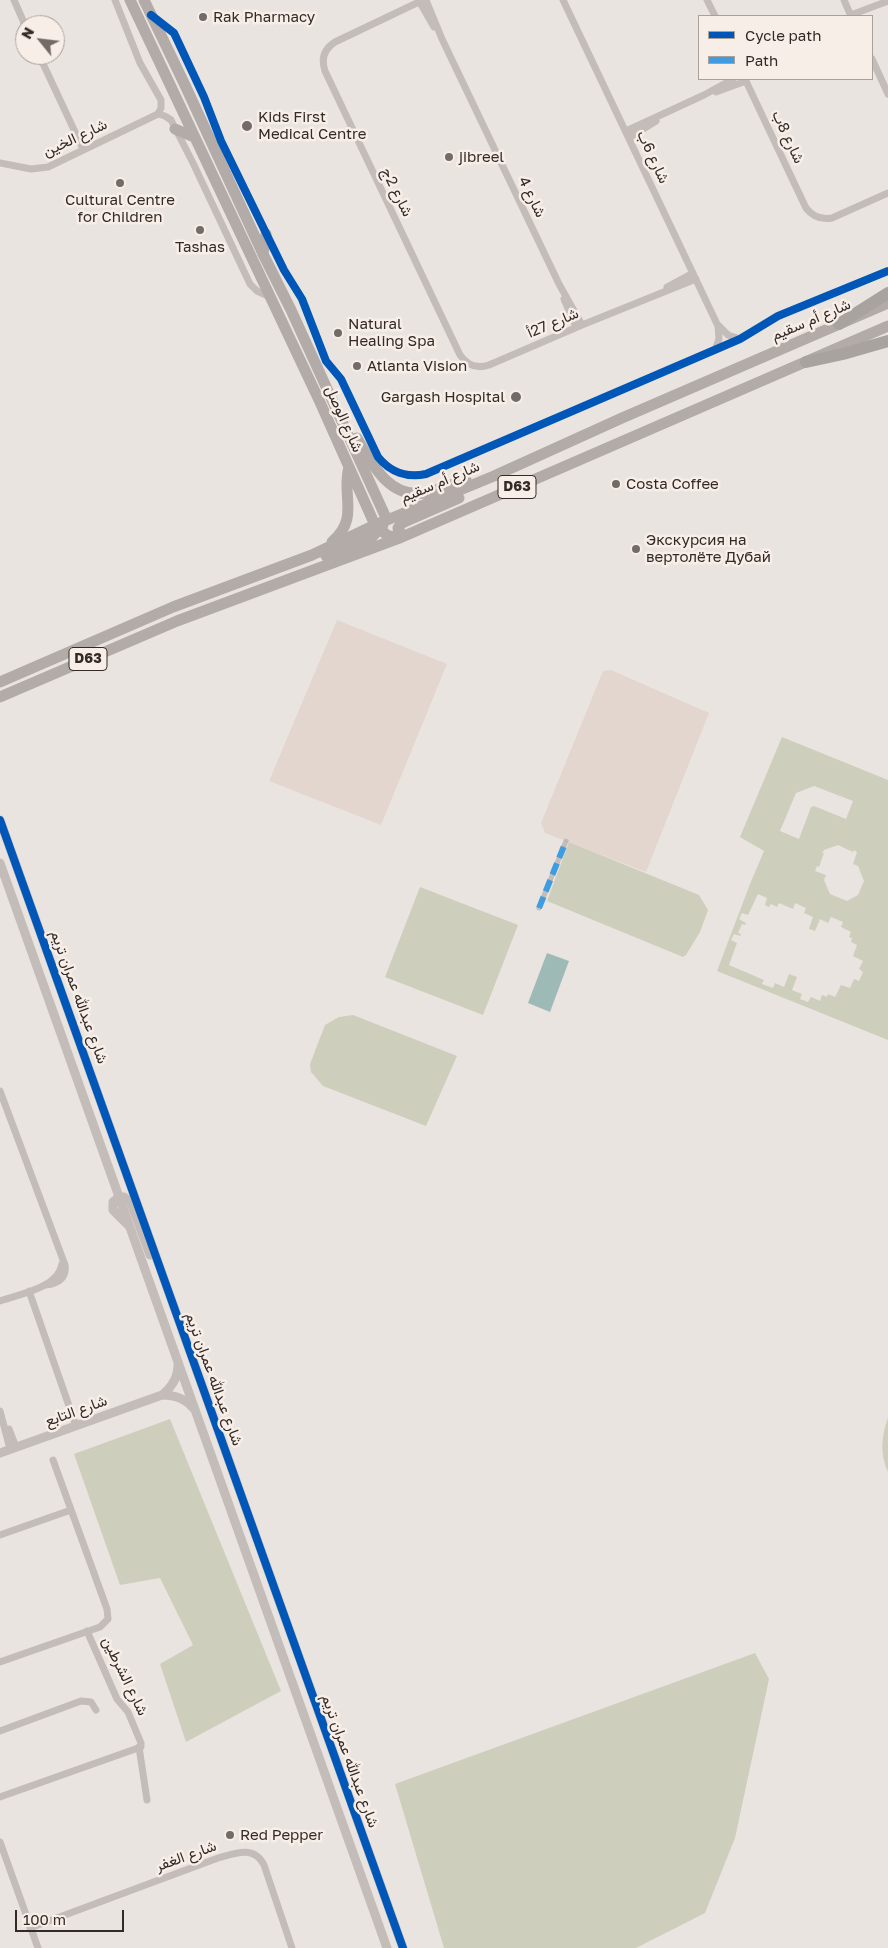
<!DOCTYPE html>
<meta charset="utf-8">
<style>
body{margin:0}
#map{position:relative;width:888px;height:1948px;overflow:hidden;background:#eae4e0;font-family:"Golos Text",sans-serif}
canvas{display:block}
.legend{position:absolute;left:698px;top:15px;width:175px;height:65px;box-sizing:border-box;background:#f7eee7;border:1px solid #a9a09b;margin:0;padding:6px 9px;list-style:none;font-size:15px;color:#332a28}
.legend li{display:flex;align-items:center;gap:10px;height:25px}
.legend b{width:25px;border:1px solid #a9a09b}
.north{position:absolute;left:15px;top:15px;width:50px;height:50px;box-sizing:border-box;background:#f7eee7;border:1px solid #a9a09b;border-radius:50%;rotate:299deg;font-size:14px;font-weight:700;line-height:20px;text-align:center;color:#332a28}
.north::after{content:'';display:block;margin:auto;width:18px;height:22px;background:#736b68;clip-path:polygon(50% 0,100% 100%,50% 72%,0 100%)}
.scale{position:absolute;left:15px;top:1910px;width:109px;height:22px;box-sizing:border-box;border:2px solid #332a28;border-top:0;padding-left:6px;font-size:15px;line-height:18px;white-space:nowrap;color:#332a28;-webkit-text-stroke:4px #f7eee7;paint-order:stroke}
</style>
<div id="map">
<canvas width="888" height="1948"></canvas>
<ul class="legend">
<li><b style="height:6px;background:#0057b8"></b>Cycle path</li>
<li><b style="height:6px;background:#3e9ce0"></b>Path</li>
</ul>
<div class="north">N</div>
<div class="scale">100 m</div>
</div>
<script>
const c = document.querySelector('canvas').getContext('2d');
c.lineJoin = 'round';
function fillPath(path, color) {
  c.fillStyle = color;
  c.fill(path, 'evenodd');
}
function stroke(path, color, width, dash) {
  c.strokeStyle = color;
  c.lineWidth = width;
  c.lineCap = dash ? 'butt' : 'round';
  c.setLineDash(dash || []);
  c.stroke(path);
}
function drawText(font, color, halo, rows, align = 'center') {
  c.font = font + ' "Golos Text",Vazirmatn,sans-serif';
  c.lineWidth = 5;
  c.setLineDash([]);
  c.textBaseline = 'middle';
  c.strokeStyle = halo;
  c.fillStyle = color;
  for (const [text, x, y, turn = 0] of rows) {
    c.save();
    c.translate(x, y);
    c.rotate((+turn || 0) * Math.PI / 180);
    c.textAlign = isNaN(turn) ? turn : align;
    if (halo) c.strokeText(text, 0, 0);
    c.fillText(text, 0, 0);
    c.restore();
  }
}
const green = new Path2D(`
 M 782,737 L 888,780 L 888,1040 L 717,971 L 750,884 L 764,851 L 740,837 ZM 814,786 L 853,801 L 846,819 L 814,806 L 811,807 L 799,839 L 780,831 L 796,793 ZM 838,845 L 853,852 L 854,850 L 857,852 L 853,864 L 858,866 L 864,881 L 858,895 L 847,901 L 830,894 L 824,880 L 826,875 L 815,871 L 817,866 L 819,867 L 824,853 L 822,853 L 824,850 ZM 758,894 L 767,898 L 765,905 L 769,907 L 771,904 L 777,907 L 779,903 L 793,909 L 795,903 L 806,908 L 804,913 L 813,917 L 809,929 L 815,931 L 820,919 L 828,923 L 831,917 L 843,922 L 841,927 L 851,932 L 849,937 L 852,938 L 851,942 L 857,945 L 853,956 L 863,961 L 859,969 L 863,972 L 859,981 L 854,979 L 850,988 L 841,985 L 835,997 L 828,994 L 827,997 L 822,995 L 820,1001 L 811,997 L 808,1002 L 800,999 L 802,994 L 792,990 L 797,977 L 789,974 L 784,987 L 775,983 L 773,988 L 762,984 L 764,980 L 729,965 L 737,943 L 731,940 L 734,934 L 740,936 L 741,934 L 738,933 L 742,924 L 745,925 L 746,923 L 739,919 L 742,913 L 748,915 Z
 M 569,842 L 699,895 L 708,910 L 700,932 L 686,955 L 683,957 L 547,901 Z
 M 420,887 L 518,925 L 483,1015 L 385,977 Z
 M 353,1015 L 457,1056 L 426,1126 L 323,1086 L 311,1072 L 310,1064 L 325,1025 L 339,1017 Z
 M 888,1418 L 888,1472 C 880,1455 881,1436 888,1418 Z
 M 170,1419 L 281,1691 L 186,1742 L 160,1664 L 193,1645 L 160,1578 L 120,1585 L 74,1454 Z
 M 755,1653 L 769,1679 L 735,1838 L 705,1913 L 636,1948 L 444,1948 L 395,1784 Z`);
const plaza = new Path2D(`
 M 337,620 L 447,664 L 381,825 L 269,781 Z
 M 611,670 L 709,713 L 646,872 L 545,833 L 541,823 L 603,671 Z`);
const water = new Path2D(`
 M 547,953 L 569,961 L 550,1012 L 528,1003 Z`);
const pedestrian = new Path2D(`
 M 539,908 L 566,841`);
const minor = new Path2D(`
 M 14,0 L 25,25
 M 115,0 L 140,63 L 161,100 L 161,108 L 158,114
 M 423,0 L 335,42 C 324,49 321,59 325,71 L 460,355 C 467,365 477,369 489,365 L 582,325 L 696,279
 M 426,0 L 442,39 L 559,284 L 582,325
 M 563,0 L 718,326 L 719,339 L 715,350
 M 707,0 L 715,16
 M 844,0 L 851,16
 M 419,1 L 434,27
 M 851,15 L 888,1
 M 154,17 L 174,33 L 204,97 L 221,141 L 284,270 L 302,299 L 326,361 L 341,379 L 378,457 C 390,472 407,478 426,474 L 740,339 L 778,316 L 888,271
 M 39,55 L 83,149
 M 872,59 L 888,94
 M 745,79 L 806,208 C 813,217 821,220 832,218 L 888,193
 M 716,92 L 746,81
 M 158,114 L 165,116 L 171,120 L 193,163 L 250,284 L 257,291 L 270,297
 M 626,131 L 704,95 L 733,79
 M 629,138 L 656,121
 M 0,163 L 31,169 L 48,167 L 158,114
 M 667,287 L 693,273
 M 564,299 L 576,327
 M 719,326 L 728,335 L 740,339
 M 0,1091 L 65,1265 C 67,1278 58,1284 46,1285
 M 29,1291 L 76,1426
 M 0,1301 C 20,1294 58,1288 62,1264
 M 0,1411 L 10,1449
 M 9,1429 L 16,1447
 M 0,1535 L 71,1510
 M 0,1662 L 100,1627 L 108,1619 L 107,1609 L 53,1460
 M 0,1731 L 81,1701 L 91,1702 L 96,1710
 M 139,1747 L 147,1800
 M 0,1797 L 141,1747 L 141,1743 L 128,1712 L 117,1699 L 87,1631
 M 0,1842 L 38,1948
 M 30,1928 L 218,1858 C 236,1853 254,1845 264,1865 L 292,1948`);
const tertiary = new Path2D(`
 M 0,820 L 403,1948
 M 0,863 L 387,1948
 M 128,1225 L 113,1210 L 113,1202 L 119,1197 L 124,1197 L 131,1203 L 150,1255
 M 162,1395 C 175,1395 185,1398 193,1408
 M 0,1453 L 162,1395 C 172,1387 178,1378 178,1365`);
const primary = new Path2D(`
 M 130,0 L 319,400 L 375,525 L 388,536 L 400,537
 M 144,0 L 184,83 L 263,254 L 291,310 L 387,520
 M 175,129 L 194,137
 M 263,254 L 266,234
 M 357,438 C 372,464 389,499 425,493 C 439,490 452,484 466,480
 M 402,537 L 398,528 L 402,523 L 459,498
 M 332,542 C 360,518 341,496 349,467
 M 326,556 L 372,537 L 383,525
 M 0,682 L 173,607 L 312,555 L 375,525 L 494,476 L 622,418 L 888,303
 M 0,697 L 177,621 L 402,537 L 888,326`);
const motorway = new Path2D(`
 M 839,324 L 888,293
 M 806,362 L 843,354 L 888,341`);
const quiet = new Path2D(`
 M 539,908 L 566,841`);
const cycleway = new Path2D(`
 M 151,15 L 174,33 L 204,97 L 221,141 L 284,270 L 302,299 L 326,361 L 341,379 L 378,457 C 390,472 407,478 426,474 L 740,339 L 778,316 L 888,271
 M 0,820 L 403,1948`);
const markers = [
 [203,17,5,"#736b68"],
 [247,126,6,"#736b68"],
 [449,157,5,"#736b68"],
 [120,183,5,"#736b68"],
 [200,230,5,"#736b68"],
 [338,333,5,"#736b68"],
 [357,366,5,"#736b68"],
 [516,397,6,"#736b68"],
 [616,484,5,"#736b68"],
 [636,549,5,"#736b68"],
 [230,1835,5,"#736b68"]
];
const shields = [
 [517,487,38],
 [88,659,38]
];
const shieldNames = [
 ["D63",517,487],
 ["D63",88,659]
];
const poiNames = [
 ["Rak Pharmacy",213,17],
 ["Kids First",258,117],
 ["Medical Centre",258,134],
 ["jibreel",459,157],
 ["Cultural Centre",120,200,"center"],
 ["for Children",120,217,"center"],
 ["Tashas",200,247,"center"],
 ["Natural",348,324],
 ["Healing Spa",348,341],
 ["Atlanta Vision",367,366],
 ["Gargash Hospital",505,397,"right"],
 ["Costa Coffee",626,484],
 ["Экскурсия на",646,540],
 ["вертолёте Дубай",646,557],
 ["Red Pepper",240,1835]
];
const streetNames = [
 ["شارع 8ب",788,137,65],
 ["شارع الخين",75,138,-25],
 ["شارع 6ب",653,157,65],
 ["شارع 2ج",397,192,64],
 ["شارع 4",532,197,64],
 ["شارع أم سقيم",811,320,-23],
 ["شارع 27أ",553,323,-23],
 ["شارع الوصل",344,419,66],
 ["شارع أم سقيم",440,482,-23],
 ["شارع عبدالله عمران تريم",79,997,70],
 ["شارع عبدالله عمران تريم",214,1379,70],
 ["شارع التابع",76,1411,-20],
 ["شارع الشرطين",125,1676,64],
 ["شارع عبدالله عمران تريم",350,1761,70],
 ["شارع الغفر",186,1856,-20]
];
fillPath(green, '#cdcebb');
fillPath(plaza, '#e3d6ce');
fillPath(water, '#9ebab7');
stroke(pedestrian, '#c3bcb9', 5);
stroke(minor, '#c3bcb9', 7);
stroke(tertiary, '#c3bcb9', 9);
stroke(primary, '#b2aba8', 11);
stroke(motorway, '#a9a39f', 12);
stroke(quiet, '#3e9ce0', 6, [12, 6]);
stroke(cycleway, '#0057b8', 8);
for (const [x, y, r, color] of markers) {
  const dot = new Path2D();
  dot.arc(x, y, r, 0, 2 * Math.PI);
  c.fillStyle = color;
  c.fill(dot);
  stroke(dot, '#f7eee7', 2);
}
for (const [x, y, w] of shields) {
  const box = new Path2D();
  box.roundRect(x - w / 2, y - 11.5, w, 23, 4);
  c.fillStyle = '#f7eee7';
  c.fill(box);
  stroke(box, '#332a28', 1);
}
drawText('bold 14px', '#332a28', null, shieldNames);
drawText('15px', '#332a28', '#f7eee7', poiNames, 'left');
drawText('15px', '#332a28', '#f7eee7', streetNames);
</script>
